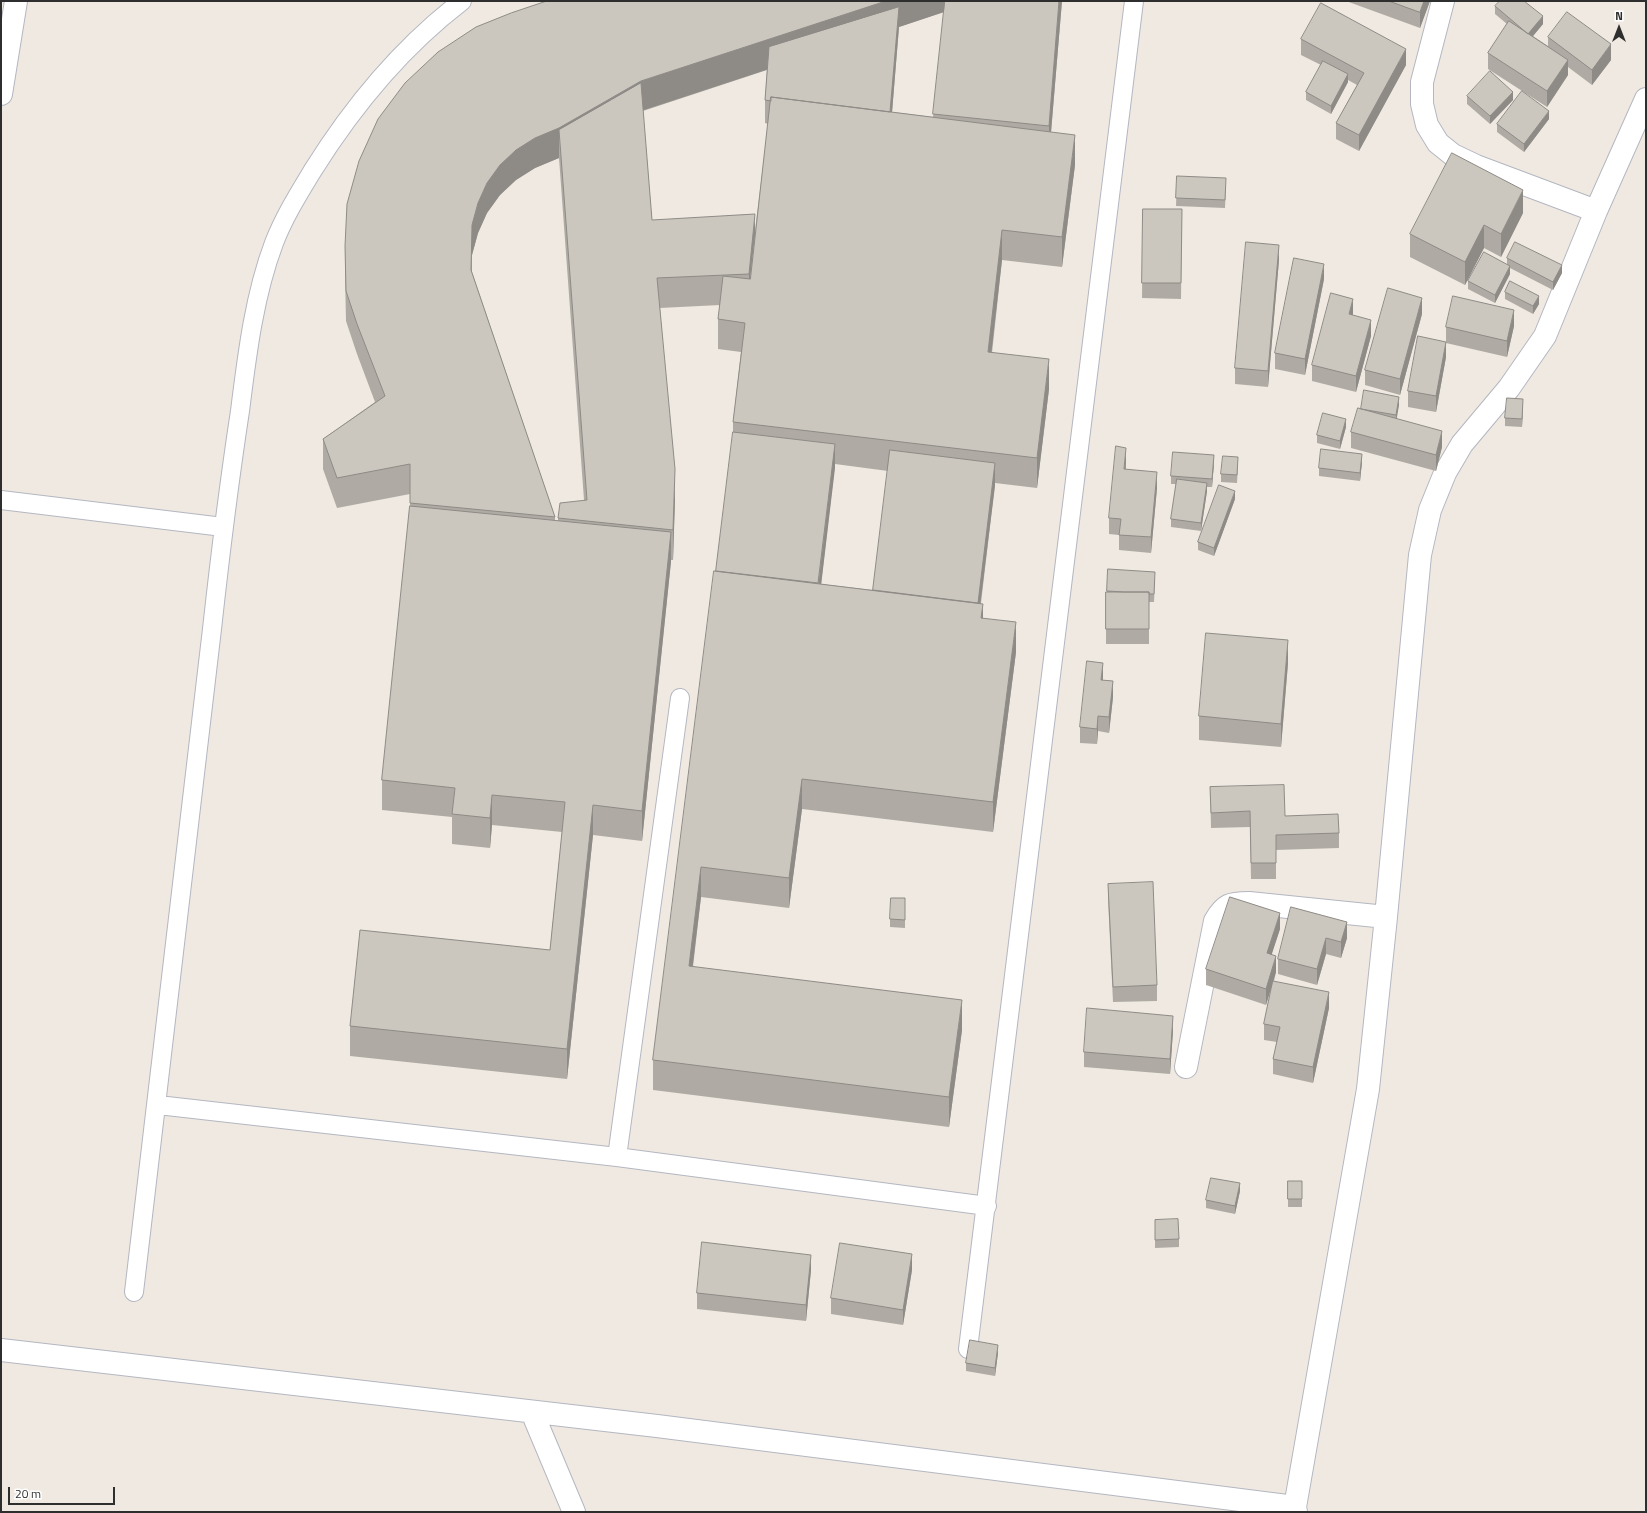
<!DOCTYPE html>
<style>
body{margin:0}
#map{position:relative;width:1647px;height:1513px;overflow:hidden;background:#efe9e1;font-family:"Titillium Web",sans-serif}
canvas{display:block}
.frame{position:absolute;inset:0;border:2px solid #2e2e2e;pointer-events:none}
.north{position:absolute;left:1599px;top:8px;width:40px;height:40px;-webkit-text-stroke:3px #fff;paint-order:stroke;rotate:0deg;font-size:11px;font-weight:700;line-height:16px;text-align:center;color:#2e2e2e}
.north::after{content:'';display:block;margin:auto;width:14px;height:18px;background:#2e2e2e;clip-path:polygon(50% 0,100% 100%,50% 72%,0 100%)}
.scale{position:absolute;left:8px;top:1487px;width:107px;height:18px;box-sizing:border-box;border:2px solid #2e2e2e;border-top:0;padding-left:5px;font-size:12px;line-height:14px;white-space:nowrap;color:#2e2e2e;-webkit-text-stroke:3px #fff;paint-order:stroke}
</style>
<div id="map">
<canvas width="1647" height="1513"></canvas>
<div class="frame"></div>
<div class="north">N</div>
<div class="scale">20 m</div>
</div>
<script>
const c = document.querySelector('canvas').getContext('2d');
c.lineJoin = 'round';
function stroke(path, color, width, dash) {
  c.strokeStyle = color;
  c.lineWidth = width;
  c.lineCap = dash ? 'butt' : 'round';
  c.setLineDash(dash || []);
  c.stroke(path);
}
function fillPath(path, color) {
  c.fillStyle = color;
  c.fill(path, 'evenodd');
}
const service = new Path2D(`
 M 1,500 L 223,527
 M 158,1105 L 617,1157 L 987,1206
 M 617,1157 L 680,698
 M 134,1292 C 162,1071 187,850 212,629 C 220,556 229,483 240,411 C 247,355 254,296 274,243 C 284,217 299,193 313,170 C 353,106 402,47 462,1
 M 968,1349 L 1134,1`);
const minor = new Path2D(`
 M 1443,1 L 1422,82 L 1422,104 L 1427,125 L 1438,143 L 1453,155 L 1476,166 L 1596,211
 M 1,94 L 16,1
 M 1186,1067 L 1215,921 C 1225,904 1230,903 1249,903 L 1386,917
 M 1,1350 L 657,1426 L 1295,1507
 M 532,1412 L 574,1512
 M 1296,1512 L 1295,1507 L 1368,1089 L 1386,917 L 1420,555 L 1430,510 L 1445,473 L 1462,444 L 1509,388 L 1545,336 L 1596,211 L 1646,99`);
const wall = new Path2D(`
 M 547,1 L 1062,1 L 1051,132 L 1075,165 L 1062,267 L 1002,260 L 992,353 L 1049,389 L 1037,488 L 995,483 L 981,603 L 983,618 L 1016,652 L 993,832 L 802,809 L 789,908 L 701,897 L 693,967 L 962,1030 L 949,1127 L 653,1090 L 653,1060 L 716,571 L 733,436 L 733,422 L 741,352 L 718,349 L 718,319 L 720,305 L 660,308 L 675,499 L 673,560 L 671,560 L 642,841 L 593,835 L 567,1079 L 350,1056 L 350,1026 L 550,950 L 562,832 L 492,825 L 490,848 L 452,844 L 452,817 L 382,810 L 382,780 L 410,506 L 410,494 L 337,508 L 323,469 L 323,439 L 375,402 L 357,354 L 346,321 L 345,276 L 345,246 ZM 944,12 L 933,117 L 892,112 L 899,27 ZM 767,70 L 765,100 L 765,123 L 768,124 L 755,231 L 652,220 L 643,111 ZM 559,158 L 584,500 L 558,518 L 558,521 L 555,520 L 555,517 L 472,272 L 472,255 L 478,233 L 487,213 L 500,195 L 516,180 L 535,168 ZM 835,464 L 888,471 L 873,590 L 821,584 Z
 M 1346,1 L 1430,1 L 1420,28 Z
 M 1495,6 L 1543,24 L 1533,36 L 1548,46 L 1548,37 L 1611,60 L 1592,85 L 1568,67 L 1568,75 L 1547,107 L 1488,69 L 1488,53 L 1507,24 L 1495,14 Z
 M 1301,39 L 1406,65 L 1359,151 L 1336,139 L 1336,123 L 1357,85 L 1348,80 L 1348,82 L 1331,114 L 1306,100 L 1306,92 L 1321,65 L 1301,55 Z
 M 1467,96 L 1513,100 L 1490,124 L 1467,104 Z
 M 1549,119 L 1524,152 L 1497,132 L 1497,124 Z
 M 1177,176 L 1226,186 L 1225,208 L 1176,206 Z
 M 1143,209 L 1182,209 L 1181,299 L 1142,298 Z
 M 1523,213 L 1501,257 L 1484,248 L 1465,285 L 1410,257 L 1410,234 Z
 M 1507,258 L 1562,273 L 1553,290 L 1510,268 L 1510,274 L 1495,303 L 1468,289 L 1468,281 L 1507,264 Z
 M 1279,260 L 1268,387 L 1235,384 L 1235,368 Z
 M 1324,279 L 1305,375 L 1275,369 L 1275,353 Z
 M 1505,292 L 1539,304 L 1533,314 L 1505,299 Z
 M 1422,314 L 1400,395 L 1365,385 L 1365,370 Z
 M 1353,315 L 1371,336 L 1356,392 L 1312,381 L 1312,365 Z
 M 1514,326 L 1507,357 L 1446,343 L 1446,357 L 1436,412 L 1408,407 L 1408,391 L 1446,342 L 1446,327 Z
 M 1399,405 L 1396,418 L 1442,447 L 1436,471 L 1351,448 L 1351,432 L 1361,409 Z
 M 1523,407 L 1522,427 L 1505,426 L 1505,418 Z
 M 1346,427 L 1340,449 L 1317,443 L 1317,435 Z
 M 1362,462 L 1360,481 L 1319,476 L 1319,468 Z
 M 1126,463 L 1126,469 L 1157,488 L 1151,553 L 1119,550 L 1119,535 L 1109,534 L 1109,518 Z
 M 1214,463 L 1212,487 L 1207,487 L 1207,491 L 1201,531 L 1171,527 L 1171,519 L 1176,484 L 1171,484 L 1171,476 Z
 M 1238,465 L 1237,483 L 1221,482 L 1221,474 Z
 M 1235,499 L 1214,556 L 1198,550 L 1198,542 Z
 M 1108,569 L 1155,580 L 1154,602 L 1149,602 L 1149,644 L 1106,644 L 1106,592 L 1107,592 Z
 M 1288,663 L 1281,747 L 1199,740 L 1199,716 Z
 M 1103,680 L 1113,697 L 1109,733 L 1098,731 L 1097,744 L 1080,743 L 1080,727 Z
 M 1210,787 L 1285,816 L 1339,833 L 1339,848 L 1276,850 L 1276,879 L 1251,879 L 1250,827 L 1211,828 Z
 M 1108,884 L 1157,985 L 1157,1001 L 1113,1002 L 1108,899 Z
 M 905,898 L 905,928 L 890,927 L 890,919 Z
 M 1347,922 L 1347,938 L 1341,958 L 1326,954 L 1317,985 L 1278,974 L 1278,959 Z
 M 1280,929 L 1271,955 L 1276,972 L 1274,981 L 1329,1008 L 1313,1083 L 1273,1074 L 1273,1059 L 1277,1042 L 1264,1040 L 1264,1024 L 1272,985 L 1266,1005 L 1206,985 L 1206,969 Z
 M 1173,1031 L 1170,1074 L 1084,1067 L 1084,1052 Z
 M 1288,1181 L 1302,1181 L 1302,1207 L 1288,1207 Z
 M 1240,1191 L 1235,1214 L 1206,1208 L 1206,1200 Z
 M 1155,1220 L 1179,1239 L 1179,1247 L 1155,1248 Z
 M 811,1270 L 806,1321 L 697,1309 L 697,1293 Z
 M 912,1270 L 903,1325 L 831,1314 L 831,1298 Z
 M 998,1353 L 995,1376 L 966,1371 L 966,1363 Z`);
const shadedWall = new Path2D(`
 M 886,1 L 977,1 L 899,27 L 890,137 L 890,114 L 897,27 L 641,111 L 559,130 L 559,158 L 535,168 L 516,180 L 500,195 L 487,213 L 478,233 L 472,255 L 471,300 L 472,225 L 478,203 L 487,183 L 500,165 L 516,150 L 535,138 L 641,81 Z
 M 1059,1 L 1062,1 L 1049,156 L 1049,126 Z
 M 1424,1 L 1430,1 L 1420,28 L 1420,12 Z
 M 1543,16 L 1543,24 L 1528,42 L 1528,34 Z
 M 1611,44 L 1611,60 L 1592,85 L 1592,70 Z
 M 1406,49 L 1406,65 L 1359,151 L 1359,135 Z
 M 1568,60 L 1568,75 L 1547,107 L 1547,91 Z
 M 1348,74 L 1348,82 L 1331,114 L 1331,106 Z
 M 1513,92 L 1513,100 L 1490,124 L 1490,116 Z
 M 1549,111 L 1549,119 L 1524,152 L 1524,144 Z
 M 1075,135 L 1075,165 L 1062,267 L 1062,237 Z
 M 1523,190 L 1523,213 L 1501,257 L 1501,234 Z
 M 755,214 L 755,244 L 749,304 L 749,274 Z
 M 1484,225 L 1484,248 L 1465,285 L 1465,262 Z
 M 1002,230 L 1002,260 L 988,382 L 988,352 Z
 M 1279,245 L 1279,260 L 1268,387 L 1268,371 Z
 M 1324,264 L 1324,279 L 1305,375 L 1305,359 Z
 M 1562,265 L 1562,273 L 1553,290 L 1553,282 Z
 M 1510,266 L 1510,274 L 1495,303 L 1495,295 Z
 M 1539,296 L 1539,304 L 1533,314 L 1533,306 Z
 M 1422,298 L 1422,314 L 1400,395 L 1400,379 Z
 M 1353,299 L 1353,314 L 1349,330 L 1349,314 Z
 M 1514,310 L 1514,326 L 1507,357 L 1507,341 Z
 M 1371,320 L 1371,336 L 1356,392 L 1356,376 Z
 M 1446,342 L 1446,357 L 1436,412 L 1436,396 Z
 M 1049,359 L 1049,389 L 1037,488 L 1037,458 Z
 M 1399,397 L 1399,405 L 1396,423 L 1396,415 Z
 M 1523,399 L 1523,407 L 1522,427 L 1522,419 Z
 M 1346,419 L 1346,427 L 1340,449 L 1340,441 Z
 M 1442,431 L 1442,447 L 1436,471 L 1436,455 Z
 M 835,444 L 835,468 L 818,611 L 818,588 Z
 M 1126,448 L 1126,463 L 1124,485 L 1124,469 Z
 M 1362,454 L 1362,462 L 1360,481 L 1360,473 Z
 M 1214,455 L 1214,463 L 1212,487 L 1212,479 Z
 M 995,463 L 995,486 L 977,630 L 977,606 Z
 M 675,469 L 675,499 L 673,560 L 673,530 Z
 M 1157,472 L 1157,488 L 1151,553 L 1151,537 Z
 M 1207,483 L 1207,491 L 1201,531 L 1201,523 Z
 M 1235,491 L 1235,499 L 1214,556 L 1214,548 Z
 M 671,532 L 671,562 L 642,841 L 642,811 Z
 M 983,604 L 983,634 L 981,618 Z
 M 1016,622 L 1016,652 L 993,832 L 993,802 Z
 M 1288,640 L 1288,663 L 1281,747 L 1281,724 Z
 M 1103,663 L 1103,679 L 1101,696 L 1101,680 Z
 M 1113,681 L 1113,697 L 1109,733 L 1109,717 Z
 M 1098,716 L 1098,731 L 1097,744 L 1097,729 Z
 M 802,779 L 802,809 L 789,908 L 789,878 Z
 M 492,795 L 492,825 L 490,848 L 490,818 Z
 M 593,805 L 593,835 L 567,1079 L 567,1049 Z
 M 701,867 L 701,897 L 689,996 L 689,966 Z
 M 1280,913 L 1280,929 L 1267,969 L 1267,953 Z
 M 1347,922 L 1347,938 L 1341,958 L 1341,942 Z
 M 1326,938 L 1326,954 L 1317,985 L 1317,969 Z
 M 1276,956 L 1276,972 L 1266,1005 L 1266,989 Z
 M 1329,992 L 1329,1008 L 1313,1083 L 1313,1067 Z
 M 962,1000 L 962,1030 L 949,1127 L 949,1097 Z
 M 1173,1016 L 1173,1031 L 1170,1074 L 1170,1059 Z
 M 1240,1183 L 1240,1191 L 1235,1214 L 1235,1206 Z
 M 912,1254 L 912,1270 L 903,1325 L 903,1310 Z
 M 811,1255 L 811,1270 L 806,1321 L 806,1305 Z
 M 998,1345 L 998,1353 L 995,1376 L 995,1368 Z`);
const building = new Path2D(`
 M 547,1 L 886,1 L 641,81 L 559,128 L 535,138 L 516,150 L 500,165 L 487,183 L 478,203 L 472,225 L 471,270 L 555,517 L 410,503 L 410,464 L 337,478 L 323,439 L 385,396 L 357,324 L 346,291 L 345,246 L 347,204 L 359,161 L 378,119 L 405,83 L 438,52 L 476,27 L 511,13 Z
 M 945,1 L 1059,1 L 1049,126 L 933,114 Z
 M 1389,1 L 1424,1 L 1420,12 Z
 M 1500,1 L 1524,1 L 1543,16 L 1528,34 L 1495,6 Z
 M 1321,3 L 1406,49 L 1359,135 L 1336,123 L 1364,73 L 1301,39 Z
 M 899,7 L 890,112 L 771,97 L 771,101 L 765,100 L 769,47 Z
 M 1567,12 L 1611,44 L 1592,70 L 1548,37 Z
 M 1509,21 L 1568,60 L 1547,91 L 1488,53 Z
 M 1323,61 L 1348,74 L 1331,106 L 1306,92 Z
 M 1490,71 L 1513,92 L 1490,116 L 1467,96 Z
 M 641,83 L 652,220 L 755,214 L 749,274 L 657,278 L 675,469 L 673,530 L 558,518 L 560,503 L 587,500 L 559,130 Z
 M 1522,91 L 1549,111 L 1524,144 L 1497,124 Z
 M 771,97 L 1075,135 L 1062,237 L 1002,230 L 988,352 L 1049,359 L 1037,458 L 733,422 L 745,323 L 718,319 L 723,276 L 750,279 Z
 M 1452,153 L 1523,190 L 1501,234 L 1484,225 L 1465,262 L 1410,234 Z
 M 1177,176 L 1226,178 L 1225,200 L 1176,198 Z
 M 1143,209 L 1182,209 L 1181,283 L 1142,283 Z
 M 1246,242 L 1279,245 L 1268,371 L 1235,368 Z
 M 1515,242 L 1562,265 L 1553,282 L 1507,258 Z
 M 1484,252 L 1510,266 L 1495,295 L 1468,281 Z
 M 1294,258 L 1324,264 L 1305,359 L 1275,353 Z
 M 1510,281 L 1539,296 L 1533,306 L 1505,292 Z
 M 1388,288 L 1422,298 L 1400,379 L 1365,370 Z
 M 1331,293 L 1353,299 L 1349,314 L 1371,320 L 1356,376 L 1312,365 Z
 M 1453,296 L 1514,310 L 1507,341 L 1446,327 Z
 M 1418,336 L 1446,342 L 1436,396 L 1408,391 Z
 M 1364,390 L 1399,397 L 1396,415 L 1361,409 Z
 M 1507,398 L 1523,399 L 1522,419 L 1505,418 Z
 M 1358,408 L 1442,431 L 1436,455 L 1351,432 Z
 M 1323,413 L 1346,419 L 1340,441 L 1317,435 Z
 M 733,432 L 835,444 L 818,583 L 716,571 Z
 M 1116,446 L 1126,448 L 1124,469 L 1157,472 L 1151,537 L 1119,535 L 1121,519 L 1109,518 Z
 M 1321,449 L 1362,454 L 1360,473 L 1319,468 Z
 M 890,450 L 995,463 L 978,603 L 873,590 Z
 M 1173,452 L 1214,455 L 1212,479 L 1171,476 Z
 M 1223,456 L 1238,457 L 1237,475 L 1221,474 Z
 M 1177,479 L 1207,483 L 1201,523 L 1171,519 Z
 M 1219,485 L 1235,491 L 1214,548 L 1198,542 Z
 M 410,506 L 671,532 L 642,811 L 593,805 L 567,1049 L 350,1026 L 360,930 L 550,950 L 565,802 L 492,795 L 490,818 L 452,814 L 455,788 L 382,780 Z
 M 1108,569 L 1155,572 L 1154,594 L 1149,594 L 1149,592 L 1124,592 L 1107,591 Z
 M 714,571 L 983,604 L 981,618 L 1016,622 L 993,802 L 802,779 L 789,878 L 701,867 L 689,966 L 962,1000 L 949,1097 L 653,1060 Z
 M 1106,592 L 1149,592 L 1149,629 L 1106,629 Z
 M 1206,633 L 1288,640 L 1281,724 L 1199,716 Z
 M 1087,661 L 1103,663 L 1101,680 L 1113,681 L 1109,717 L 1098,716 L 1097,729 L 1080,727 Z
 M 1284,785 L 1285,816 L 1338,814 L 1339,833 L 1276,835 L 1276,863 L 1251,863 L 1250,811 L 1211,813 L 1210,787 Z
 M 1153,882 L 1157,985 L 1113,987 L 1108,884 Z
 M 1230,897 L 1280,913 L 1267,953 L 1276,956 L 1266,989 L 1206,969 Z
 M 891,898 L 905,898 L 905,920 L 890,919 Z
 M 1291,907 L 1347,922 L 1341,942 L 1326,938 L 1317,969 L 1278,959 Z
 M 1273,981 L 1329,992 L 1313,1067 L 1273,1059 L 1280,1027 L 1264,1024 Z
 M 1087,1008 L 1173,1016 L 1170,1059 L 1084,1052 Z
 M 1211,1178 L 1240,1183 L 1235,1206 L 1206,1200 Z
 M 1288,1181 L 1302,1181 L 1302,1199 L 1288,1199 Z
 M 1178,1219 L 1179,1239 L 1155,1240 L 1155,1220 Z
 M 702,1242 L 811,1255 L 806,1305 L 697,1293 Z
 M 840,1243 L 912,1254 L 903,1310 L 831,1298 Z
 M 970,1340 L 998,1345 L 995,1368 L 966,1363 Z`);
stroke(service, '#b4b7c1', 20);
stroke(minor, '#b4b7c1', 24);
stroke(service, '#fff', 18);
stroke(minor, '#fff', 22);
fillPath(wall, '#afaba4');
fillPath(shadedWall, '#8e8b86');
fillPath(building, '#cbc7bf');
stroke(building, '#8e8b86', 1);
</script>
